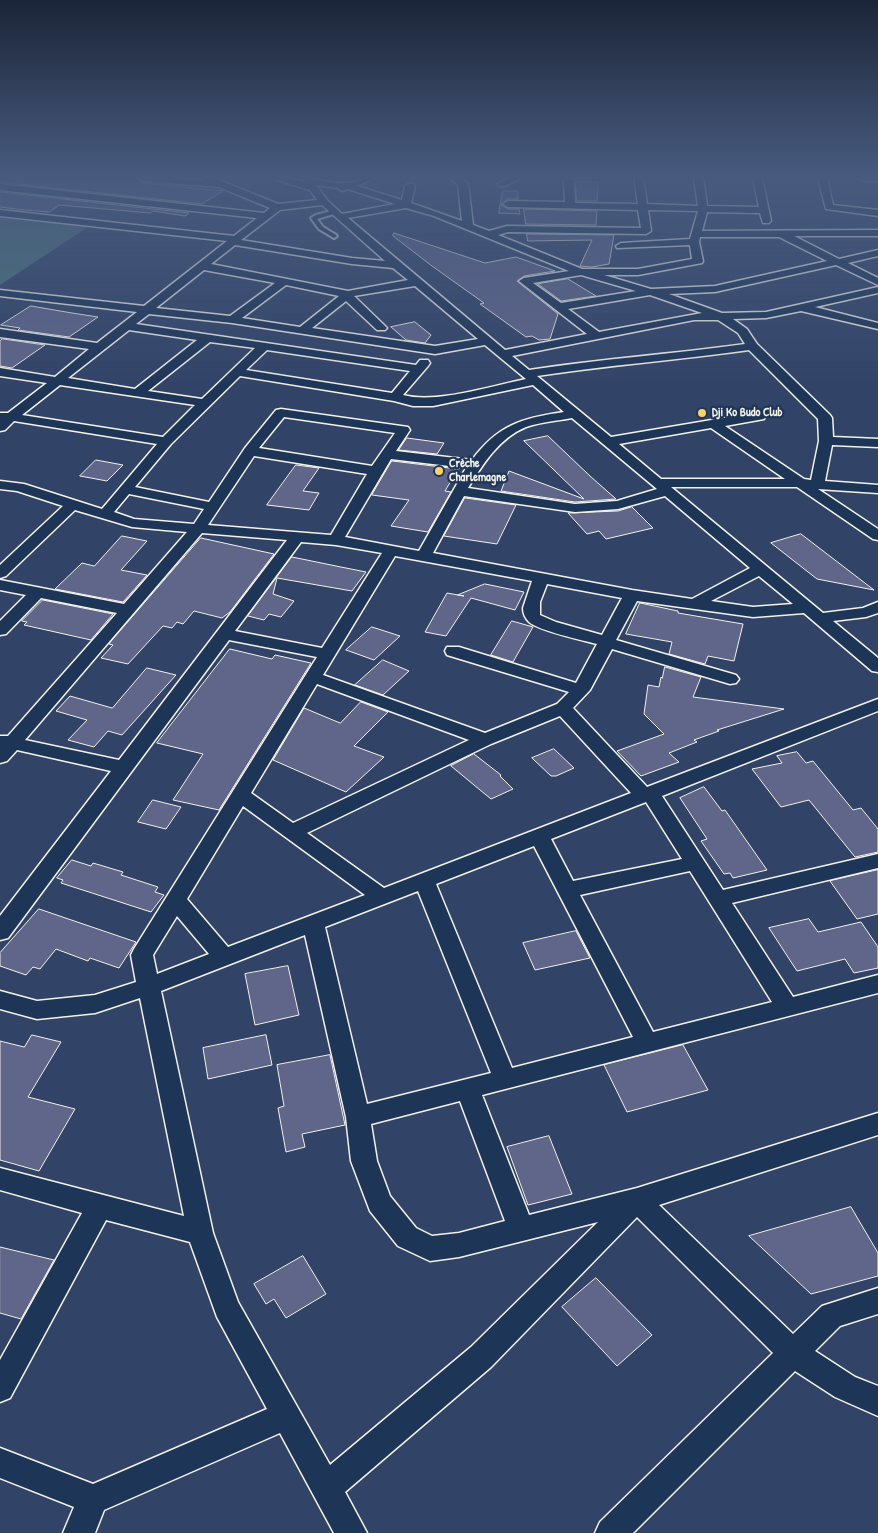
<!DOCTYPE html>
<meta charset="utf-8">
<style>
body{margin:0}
canvas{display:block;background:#314366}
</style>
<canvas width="878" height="1533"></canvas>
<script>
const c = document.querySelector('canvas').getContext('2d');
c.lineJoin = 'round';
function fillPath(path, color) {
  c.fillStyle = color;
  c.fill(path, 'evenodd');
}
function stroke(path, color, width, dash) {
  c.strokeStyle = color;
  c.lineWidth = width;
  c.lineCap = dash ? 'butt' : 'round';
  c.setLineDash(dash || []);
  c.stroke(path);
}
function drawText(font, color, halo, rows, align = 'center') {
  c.font = font + ' "Patrick Hand",sans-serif';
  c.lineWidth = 4.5;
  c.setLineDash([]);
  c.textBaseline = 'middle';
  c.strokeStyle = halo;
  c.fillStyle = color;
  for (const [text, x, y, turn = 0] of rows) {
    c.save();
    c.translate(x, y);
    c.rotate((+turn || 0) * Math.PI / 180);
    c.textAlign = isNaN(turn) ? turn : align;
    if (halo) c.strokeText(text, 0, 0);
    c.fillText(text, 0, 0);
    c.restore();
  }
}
const green = new Path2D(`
 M 0,216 L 88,227 L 0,285 Z`);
const building = new Path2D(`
 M 0,178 L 137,178 L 144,183 L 223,191 L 202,204 L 0,182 Z
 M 576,182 L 598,182 L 597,201 L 577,201 Z
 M 503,191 L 518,191 L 518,199 L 507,199 L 501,205 L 508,209 L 519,209 L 520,214 L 499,213 Z
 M 0,192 L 189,213 L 185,216 L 153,211 L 150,213 L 59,205 L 50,212 L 24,210 L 0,207 Z
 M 524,209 L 597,211 L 596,225 L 526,224 Z
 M 394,233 L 485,263 L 516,257 L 555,271 L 524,276 L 517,281 L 558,314 L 550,339 L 539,340 L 532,336 L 526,337 L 480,304 L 484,303 L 432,266 L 393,236 Z
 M 527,234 L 614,235 L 609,264 L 592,267 L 580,266 L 592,240 L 528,241 Z
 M 568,279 L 596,296 L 561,301 L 538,284 Z
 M 31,306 L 72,313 L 98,317 L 69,337 L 18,330 L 20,328 L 1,325 Z
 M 415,322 L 431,335 L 425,343 L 406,340 L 391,327 Z
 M 3,339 L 45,345 L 12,368 L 0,366 L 0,341 Z
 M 548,436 L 590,476 L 616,499 L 575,502 L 501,491 L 509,471 L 584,499 L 524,441 Z
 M 407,438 L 444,443 L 437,454 L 399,450 Z
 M 96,460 L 123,465 L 107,481 L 80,476 Z
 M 392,461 L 458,469 L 445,491 L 451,492 L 428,532 L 391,526 L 409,500 L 372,495 Z
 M 296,465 L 319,468 L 303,491 L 319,493 L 309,510 L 267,505 Z
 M 465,498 L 516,505 L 497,544 L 444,536 Z
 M 632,507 L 653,528 L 606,539 L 599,531 L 587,534 L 568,513 L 618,511 Z
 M 801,534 L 874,590 L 817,579 L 771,543 Z
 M 122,536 L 147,541 L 121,570 L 147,575 L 123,602 L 55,589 L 82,563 L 94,566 Z
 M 201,538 L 274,554 L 230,612 L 222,618 L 194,611 L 183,624 L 177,622 L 172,628 L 163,626 L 128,664 L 101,658 L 113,645 L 109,644 Z
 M 292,557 L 336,566 L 366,572 L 352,591 L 277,578 L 273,594 L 294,601 L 281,617 L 269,614 L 264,620 L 248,616 Z
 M 485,584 L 524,592 L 515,610 L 471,598 L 446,636 L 425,632 L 447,593 L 464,596 L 458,595 Z
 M 43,600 L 113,614 L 91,640 L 24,625 L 27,622 L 22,621 Z
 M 640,603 L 678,611 L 678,613 L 743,624 L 734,661 L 708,656 L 705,664 L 669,654 L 672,642 L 626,634 Z
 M 512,621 L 533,627 L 513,662 L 491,655 Z
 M 372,627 L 400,636 L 374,660 L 346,650 Z
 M 230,649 L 272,659 L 275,655 L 311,663 L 219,810 L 173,800 L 203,754 L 157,743 Z
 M 383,660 L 409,671 L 383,695 L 355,685 Z
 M 665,667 L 701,677 L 693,697 L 784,709 L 717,730 L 719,731 L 694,740 L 697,742 L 669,753 L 679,762 L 641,776 L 617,751 L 664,734 L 644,714 L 648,685 L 659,687 L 661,677 L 662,678 Z
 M 147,668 L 176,675 L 122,735 L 108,731 L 94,747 L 68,740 L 87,720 L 56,711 L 70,696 L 112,708 Z
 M 361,702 L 388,712 L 354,746 L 384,757 L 346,792 L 273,760 L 304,708 L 340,723 Z
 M 554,749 L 574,768 L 556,776 L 551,776 L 532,758 Z
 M 797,752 L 806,763 L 813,761 L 853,810 L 861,808 L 878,829 L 878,852 L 855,857 L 809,800 L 781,807 L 752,769 L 782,763 L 777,756 Z
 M 474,754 L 501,775 L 500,776 L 513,789 L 491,799 L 451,766 Z
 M 704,787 L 722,811 L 725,810 L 767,870 L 733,878 L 730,873 L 724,874 L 701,841 L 707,839 L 680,798 Z
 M 153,800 L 181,807 L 166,829 L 138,822 Z
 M 72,860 L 91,866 L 93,863 L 123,872 L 121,875 L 158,887 L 155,892 L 164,895 L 151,912 L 61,883 L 63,880 L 57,878 Z
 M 878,870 L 878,914 L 857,919 L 830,881 Z
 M 39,909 L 136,942 L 119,968 L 90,958 L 88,961 L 56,949 L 40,969 L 33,967 L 26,975 L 0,966 L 0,953 Z
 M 809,919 L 818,932 L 861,922 L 878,947 L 878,968 L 854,973 L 845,959 L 797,971 L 769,928 Z
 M 576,931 L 590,958 L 535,970 L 523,943 Z
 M 288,966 L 299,1015 L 255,1025 L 245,974 Z
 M 32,1035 L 61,1042 L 28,1097 L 75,1109 L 39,1171 L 0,1160 L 0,1041 L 24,1047 Z
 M 266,1035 L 272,1065 L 208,1079 L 203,1048 Z
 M 683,1045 L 708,1090 L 627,1112 L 604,1065 Z
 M 330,1055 L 345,1125 L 302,1134 L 305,1147 L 286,1152 L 278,1108 L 284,1106 L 277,1065 Z
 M 549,1136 L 572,1194 L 528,1205 L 507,1147 Z
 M 851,1207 L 878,1253 L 878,1276 L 811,1294 L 749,1236 Z
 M 0,1247 L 54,1260 L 21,1319 L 0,1313 Z
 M 303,1256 L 326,1294 L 286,1318 L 274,1299 L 266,1304 L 254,1284 Z
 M 596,1278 L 652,1335 L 617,1366 L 562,1307 Z`);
const service = new Path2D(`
 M 335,210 L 337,213 L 317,219 L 323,227 L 336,235 L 337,236 L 334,238 L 319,229 L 311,218 L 316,215 Z`);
const minor = new Path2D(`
 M 139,178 L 203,180 L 202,178 L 214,178 L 278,204 L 317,200 L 310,190 L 277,180 L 276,178 L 289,178 L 304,182 L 303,178 C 317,178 333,185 347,183 C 358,182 362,178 375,178 L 357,186 L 402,200 L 405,186 L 410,183 L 413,184 L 415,186 L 411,203 L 462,221 L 458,185 L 450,178 L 461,178 L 468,184 L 473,225 L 489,231 L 507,226 L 641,228 L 638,210 L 508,207 L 503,204 L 508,201 L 565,202 L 564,180 L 567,178 L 574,180 L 575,203 L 638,204 L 634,178 L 643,178 L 647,204 L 698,206 L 694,178 L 703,178 L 707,206 L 759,207 L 753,178 L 762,178 L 771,221 L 769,223 L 763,223 L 760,213 L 707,212 L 702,231 L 878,230 L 878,236 L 794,236 L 839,259 L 878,250 L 878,256 L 848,263 L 878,278 L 878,285 L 836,265 L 715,292 L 669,294 L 722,313 L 766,312 L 878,287 L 878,293 L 815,307 L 878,323 L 878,329 L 801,311 L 766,318 L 733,319 L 747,329 L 757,344 L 830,415 L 832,418 L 833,437 L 878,439 L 878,447 L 832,445 L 825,481 L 878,485 L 878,493 L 818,489 L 878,529 L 878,540 L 873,539 L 797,487 L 671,487 L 823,613 L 863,608 L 878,602 L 878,613 L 866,617 L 833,621 L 878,658 L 878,672 L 872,671 L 804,613 L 753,617 L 637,601 L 616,640 L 736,675 L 739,679 L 736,683 L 730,684 L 612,649 L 590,690 L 573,708 L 647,787 L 878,699 L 878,711 L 662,796 L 723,890 L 878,854 L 878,868 L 732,903 L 793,997 L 878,975 L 878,993 L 482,1095 L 529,1215 L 637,1188 L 878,1113 L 878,1135 L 659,1205 L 793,1334 L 822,1306 L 878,1288 L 878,1314 L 840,1326 L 815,1351 L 855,1377 L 878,1386 L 878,1416 L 835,1397 L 795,1371 L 633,1533 L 595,1533 L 600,1522 L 773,1353 L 637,1217 L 491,1367 L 345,1492 L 367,1533 L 334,1533 L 280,1433 L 104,1510 L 95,1533 L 63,1533 L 74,1507 L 0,1478 L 0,1448 L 93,1484 L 267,1409 L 217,1317 L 190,1242 L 106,1220 L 10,1398 L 0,1402 L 0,1360 L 82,1213 L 0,1190 L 0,1168 L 184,1216 L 140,998 L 95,1013 L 37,1019 L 0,1009 L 0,991 L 37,1001 L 95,995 L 136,982 L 131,955 L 134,949 L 317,657 L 229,640 L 8,938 L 0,940 L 0,916 L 111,771 L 17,750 L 7,761 L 0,763 L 0,736 L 8,736 L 117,613 L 41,598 L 6,634 L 0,635 L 0,621 L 26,595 L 0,590 L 0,580 L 124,604 L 187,532 L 132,527 L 75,510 L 6,576 L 0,578 L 0,565 L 63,506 L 17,491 L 0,489 L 0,481 L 24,484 L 102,509 L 157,444 L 14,421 L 5,430 L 0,431 L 0,413 L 8,413 L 47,383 L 0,376 L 0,368 L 55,377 L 89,349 L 0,337 L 0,329 L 97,343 L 137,312 L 0,296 L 0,290 L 144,306 L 227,241 L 0,216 L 0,210 L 234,236 L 257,218 L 0,190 L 0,184 L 264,213 L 270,208 L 219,187 L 144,181 ZM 316,185 L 338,188 L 342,191 L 348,189 L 395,204 L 342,214 L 327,200 ZM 322,205 L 385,261 L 352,258 L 241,240 L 280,210 ZM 406,208 L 434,216 L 569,271 L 524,278 L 519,281 L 587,334 L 505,350 L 348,218 ZM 648,210 L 698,211 L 690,239 L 621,243 L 616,246 L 617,248 L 690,245 L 692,259 L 638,269 L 582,269 L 498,235 L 508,232 L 646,234 L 651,231 ZM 700,237 L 779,237 L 827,261 L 715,286 L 651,289 L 604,275 L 638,275 L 702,263 L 703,261 L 699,242 ZM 235,245 L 352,264 L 393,268 L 408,280 L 348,291 L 211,264 ZM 204,270 L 275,283 L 230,316 L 156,308 ZM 581,275 L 636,291 L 561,303 L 533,283 ZM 286,285 L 339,296 L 300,327 L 242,318 ZM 415,286 L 478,339 L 435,346 L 312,328 L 346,301 L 377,330 L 385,330 L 387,328 L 385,326 L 354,296 ZM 650,295 L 702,313 L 599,332 L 568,309 ZM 149,314 L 232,323 L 435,354 L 485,345 L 526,379 C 491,386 436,404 403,395 L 428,366 L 430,363 L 428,360 L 420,360 L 416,365 L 136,324 ZM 694,320 L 718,320 L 738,333 L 745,344 C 673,354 601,359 529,370 L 512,356 ZM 129,330 L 197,340 L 135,389 L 68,378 ZM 210,342 L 255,348 L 202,399 L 148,391 ZM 267,350 L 410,371 L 392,393 L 246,370 ZM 749,350 L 818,419 L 819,441 L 811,480 L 804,479 L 725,426 L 764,419 L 766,416 L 764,413 L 759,412 L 611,437 L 537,376 C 608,365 679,360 749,350 ZM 240,376 L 394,401 L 413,406 L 433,406 L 533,385 L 564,412 C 522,418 498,425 472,460 L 396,451 L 410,430 L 408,427 L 281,409 L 276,410 L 245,448 L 209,502 L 135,487 L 171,444 ZM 60,385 L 195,405 L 163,437 L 22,415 ZM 284,417 L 395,433 L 372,466 L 259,448 ZM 572,418 L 657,489 L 617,501 L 575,504 L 468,488 C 483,464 499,438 526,427 C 541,422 557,421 572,418 ZM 711,428 L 785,479 L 661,479 L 619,444 ZM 254,456 L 367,474 L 331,535 L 208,525 ZM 391,459 L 466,468 L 419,551 L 345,537 ZM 129,494 L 204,509 L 194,524 L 134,519 L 114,512 ZM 464,496 L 575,512 L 618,509 L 665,496 L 750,568 L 692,599 L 632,590 L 433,553 ZM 202,533 L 287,540 L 119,760 L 25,740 ZM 301,542 L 336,545 L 382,553 L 322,648 L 235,631 ZM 395,556 L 532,581 L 523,608 C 523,613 525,618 529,622 C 539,631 582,640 597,644 L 576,683 L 459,647 L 447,647 L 445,651 L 447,655 L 569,692 L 557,704 L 485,733 L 323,675 ZM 759,576 L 793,604 L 753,607 L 711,601 ZM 547,584 L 622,598 L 602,635 L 556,622 L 540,615 L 540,602 ZM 317,684 L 469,740 L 293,823 L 251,793 ZM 560,716 L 631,793 L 384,888 L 307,833 L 491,744 ZM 646,802 L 682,859 L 573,881 L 551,839 ZM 243,806 L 365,895 L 228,947 L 187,899 ZM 534,846 L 633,1037 L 512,1068 L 436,884 ZM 690,871 L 772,1002 L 653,1032 L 580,895 ZM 418,891 L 491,1073 L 367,1104 L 325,927 ZM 177,916 L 209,954 L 157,974 L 153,955 ZM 305,935 L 346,1117 L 351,1161 L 370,1211 L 398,1246 L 430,1261 L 459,1257 L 598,1222 L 471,1347 L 330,1465 L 238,1302 L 213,1233 L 161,991 ZM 460,1101 L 505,1221 L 459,1233 L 432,1236 L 416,1228 L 390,1196 L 377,1161 L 371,1124 Z
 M 509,178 L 521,178 L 505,186 L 499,186 L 497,184 Z
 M 818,178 L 827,178 L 833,205 L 878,210 L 878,216 L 826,209 Z
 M 859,178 L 878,178 L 878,181 L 864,181 Z`);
const markers = [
 [702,413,5,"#ffd166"],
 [439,471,5,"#ffd166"]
];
const farPoinames = [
 ["Dji Ko Budo Club",712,413],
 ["Crèche",449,464],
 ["Charlemagne",449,478]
];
fillPath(green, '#4c757a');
fillPath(building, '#60658a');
stroke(building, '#f4f1e8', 1);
stroke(service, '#f4f1e8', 4);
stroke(minor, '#f4f1e8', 3);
fillPath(service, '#1d3557');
fillPath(minor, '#1d3557');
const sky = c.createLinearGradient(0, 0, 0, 392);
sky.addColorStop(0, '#1b2538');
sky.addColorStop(0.45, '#485b7f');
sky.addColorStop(1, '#485b7f00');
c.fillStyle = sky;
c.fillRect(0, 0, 878, 392);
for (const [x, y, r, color] of markers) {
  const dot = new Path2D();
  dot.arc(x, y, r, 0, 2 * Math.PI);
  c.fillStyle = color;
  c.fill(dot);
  stroke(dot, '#1d3557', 2);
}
drawText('bold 12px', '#f4f1e8', '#1d3557', farPoinames, 'left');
</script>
